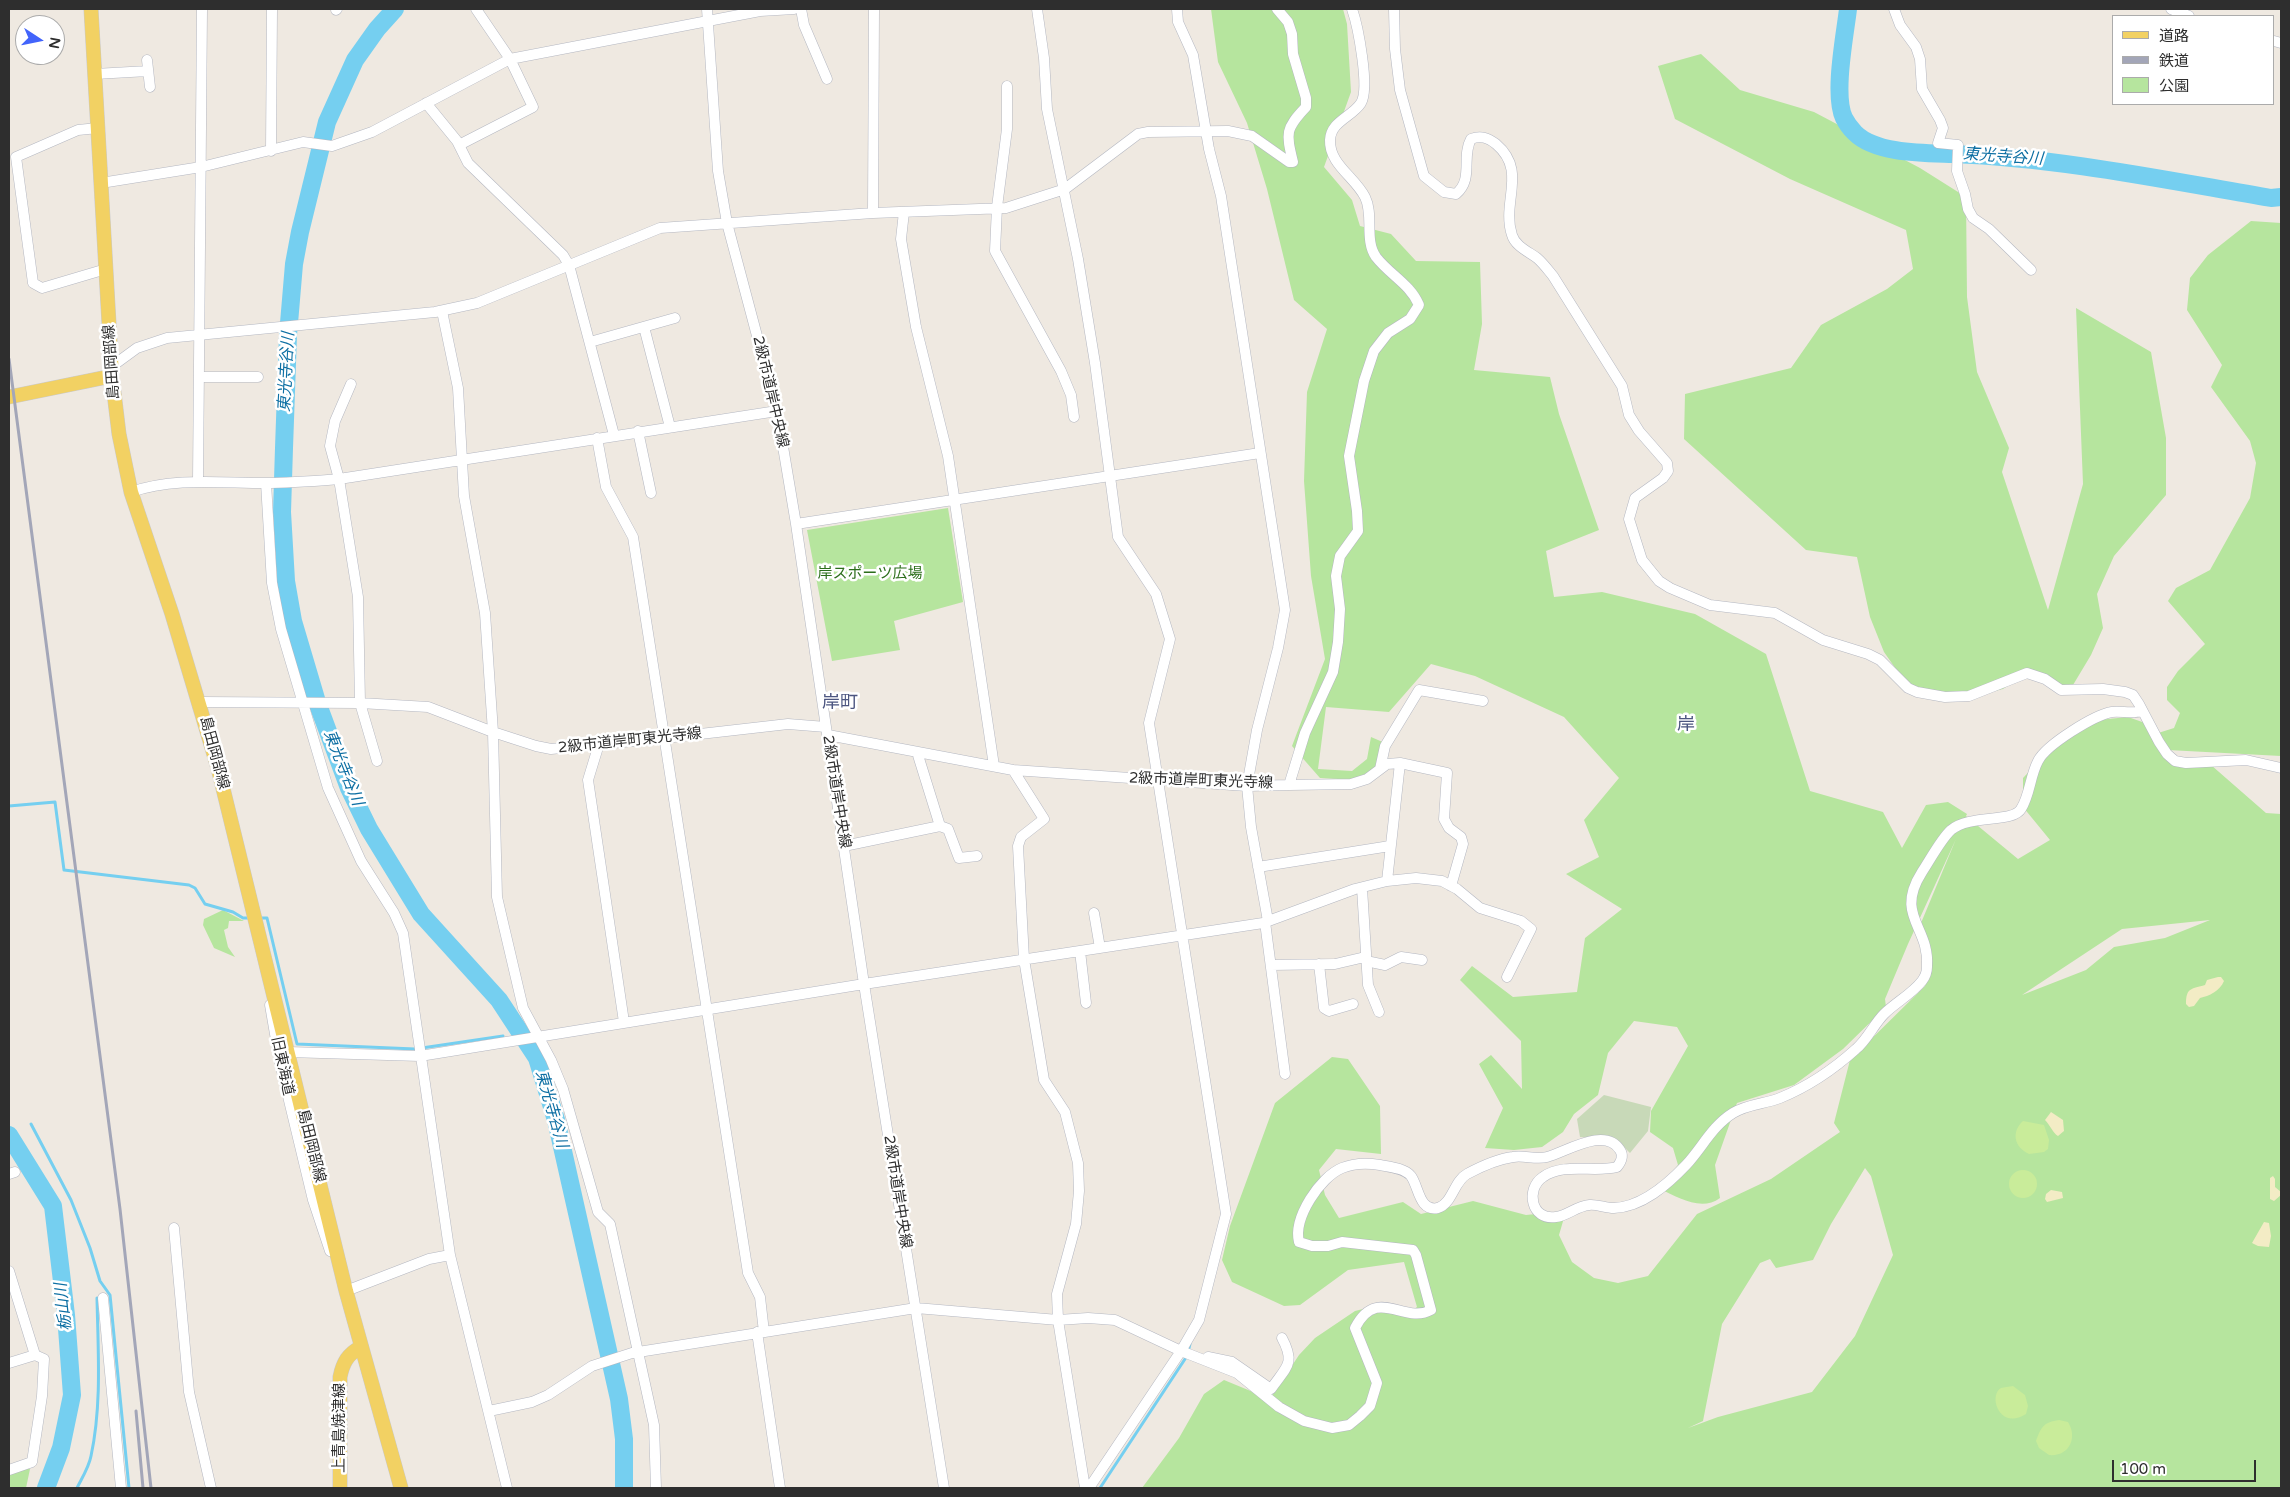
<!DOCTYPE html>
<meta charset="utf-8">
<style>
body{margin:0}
#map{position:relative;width:2290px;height:1497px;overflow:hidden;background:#efe9e1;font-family:"Varela Round","Noto Sans JP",sans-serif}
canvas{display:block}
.frame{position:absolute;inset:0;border:10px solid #2e2e2e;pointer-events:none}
.legend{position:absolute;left:2112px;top:15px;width:162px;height:90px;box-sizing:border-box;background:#fff;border:1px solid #ababab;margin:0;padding:6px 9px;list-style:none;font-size:15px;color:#2e2e2e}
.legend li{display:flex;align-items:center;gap:10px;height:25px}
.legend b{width:25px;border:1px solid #ababab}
.north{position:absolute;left:15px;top:15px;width:50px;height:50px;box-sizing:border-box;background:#fff;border:1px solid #ababab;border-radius:50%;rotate:101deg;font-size:14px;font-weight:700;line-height:20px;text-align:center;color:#2e2e2e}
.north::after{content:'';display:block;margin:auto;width:18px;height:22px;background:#4264fb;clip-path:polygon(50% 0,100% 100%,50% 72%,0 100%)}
.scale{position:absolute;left:2112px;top:1460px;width:144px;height:22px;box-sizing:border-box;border:2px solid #2e2e2e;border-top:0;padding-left:6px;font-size:15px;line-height:18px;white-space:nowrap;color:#2e2e2e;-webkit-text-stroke:4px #fff;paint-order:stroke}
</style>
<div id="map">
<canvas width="2290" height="1497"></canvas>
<div class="frame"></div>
<ul class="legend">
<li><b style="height:6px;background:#f2d163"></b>道路</li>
<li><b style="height:6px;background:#a3a6b8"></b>鉄道</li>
<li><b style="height:14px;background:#b6e59e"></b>公園</li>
</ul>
<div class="north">N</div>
<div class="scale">100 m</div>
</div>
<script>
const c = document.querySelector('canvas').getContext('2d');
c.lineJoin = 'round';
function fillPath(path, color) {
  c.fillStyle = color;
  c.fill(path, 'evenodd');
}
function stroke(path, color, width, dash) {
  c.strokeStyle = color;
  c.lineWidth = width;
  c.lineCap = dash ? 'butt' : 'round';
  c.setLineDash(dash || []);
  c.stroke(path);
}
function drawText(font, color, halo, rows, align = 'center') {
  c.font = font + ' "Varela Round","Noto Sans JP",sans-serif';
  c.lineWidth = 5;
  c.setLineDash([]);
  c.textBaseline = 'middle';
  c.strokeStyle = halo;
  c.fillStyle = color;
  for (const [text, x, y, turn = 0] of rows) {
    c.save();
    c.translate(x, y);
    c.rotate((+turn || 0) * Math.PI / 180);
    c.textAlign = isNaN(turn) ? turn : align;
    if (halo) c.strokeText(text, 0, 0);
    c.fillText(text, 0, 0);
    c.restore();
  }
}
const green = new Path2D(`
 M 1211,9 L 1343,9 L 1347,24 L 1351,92 L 1324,167 L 1352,200 L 1360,226 L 1391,234 L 1416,261 L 1480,262 L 1482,324 L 1474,370 L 1550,377 L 1559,414 L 1599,530 L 1546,551 L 1554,597 L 1602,592 L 1695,614 L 1766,654 L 1810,791 L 1883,812 L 1902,848 L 1926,805 L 1948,802 L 1967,814 L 1966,816 L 2018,859 L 2050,840 L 2023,807 L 2023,778 L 2064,735 L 2098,720 L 2128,717 L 2145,723 L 2172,757 L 2211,765 L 2266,813 L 2281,814 L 2281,1488 L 1142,1488 L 1179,1438 L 1204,1394 L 1224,1380 L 1270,1399 L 1299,1355 L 1315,1338 L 1355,1311 L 1387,1303 L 1403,1316 L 1417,1307 L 1404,1262 L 1348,1270 L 1300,1305 L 1284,1306 L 1232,1282 L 1222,1260 L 1230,1226 L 1275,1103 L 1332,1057 L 1348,1059 L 1380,1106 L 1381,1154 L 1336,1149 L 1319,1170 L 1325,1195 L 1339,1218 L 1403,1202 L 1421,1214 L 1473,1201 L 1526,1215 L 1566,1211 L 1559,1235 L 1572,1262 L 1594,1278 L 1618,1283 L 1648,1276 L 1697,1214 L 1771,1179 L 1840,1132 L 1834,1123 L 1850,1060 L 1925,986 L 1932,967 L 1921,923 L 1956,839 L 1908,944 L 1885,999 L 1886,1007 L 1843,1049 L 1794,1085 L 1737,1103 L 1715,1165 L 1720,1198 C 1701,1212 1678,1197 1660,1189 L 1678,1165 L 1673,1148 L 1650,1132 L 1651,1111 L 1688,1046 L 1677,1027 L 1634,1021 L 1608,1053 L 1598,1095 L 1574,1114 L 1563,1132 L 1542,1147 L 1514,1150 L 1485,1148 L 1503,1108 L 1479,1064 L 1491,1055 L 1522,1089 L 1521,1041 L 1460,980 L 1472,966 L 1513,997 L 1577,992 L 1585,938 L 1622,909 L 1566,874 L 1599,857 L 1584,820 L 1619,778 L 1564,717 L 1475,676 L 1431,664 L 1389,712 L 1326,707 L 1318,769 L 1352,771 L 1367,759 L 1371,737 L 1385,743 L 1376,768 L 1355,780 L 1320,778 L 1292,746 L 1325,659 L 1311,576 L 1304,481 L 1307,392 L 1327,329 L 1294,300 L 1267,189 L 1247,123 L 1218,62 ZM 2210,920 L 2165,938 L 2114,947 L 2086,970 L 2022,995 L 2122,929 ZM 1865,1168 L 1871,1176 L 1893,1255 L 1855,1336 L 1812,1392 L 1718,1417 L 1688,1428 L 1703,1421 L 1722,1324 L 1760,1263 L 1770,1259 L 1776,1268 L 1813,1260 L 1831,1224 Z
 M 1701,54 L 1740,90 L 1814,112 L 1920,168 L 1966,197 L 1967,297 L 1977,372 L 2009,448 L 2002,472 L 2048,610 L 2083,484 L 2076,308 L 2151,352 L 2166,438 L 2166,495 L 2114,556 L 2097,594 L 2103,628 L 2091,655 L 2067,695 L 2029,671 L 2003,689 L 1954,701 L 1905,682 L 1884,652 L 1870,617 L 1857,557 L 1806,550 L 1684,439 L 1685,394 L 1791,368 L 1821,325 L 1887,289 L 1913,269 L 1906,230 L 1790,179 L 1675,119 L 1658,66 Z
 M 2251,221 L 2281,223 L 2281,756 L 2168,750 L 2155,734 L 2174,728 L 2180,713 L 2167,700 L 2167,687 L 2178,671 L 2205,644 L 2168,601 L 2176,588 L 2210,570 L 2250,498 L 2256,463 L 2250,441 L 2211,387 L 2222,365 L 2187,310 L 2190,278 L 2208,255 Z
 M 948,508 L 963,602 L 894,621 L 900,650 L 832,661 L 807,530 Z
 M 223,910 L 244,921 L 229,921 L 228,928 L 224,930 L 228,947 L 235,957 L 214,948 L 203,925 L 204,919 Z
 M 27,1468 L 30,1469 L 26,1488 L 9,1488 L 9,1474 Z`);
const sand = new Path2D(`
 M 2218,977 L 2221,977 L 2224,981 C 2220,991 2209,996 2200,998 L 2194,1006 L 2189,1007 L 2186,1004 C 2186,987 2192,989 2205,985 L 2207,980 Z
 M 2051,1112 L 2063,1120 L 2064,1131 L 2058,1136 C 2053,1133 2050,1125 2045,1120 Z
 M 2273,1176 L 2275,1179 L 2275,1187 L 2281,1192 L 2281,1195 L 2274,1201 L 2270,1199 L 2270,1178 Z
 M 2051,1190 L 2062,1192 L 2063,1198 L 2047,1202 L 2045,1199 L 2046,1194 Z
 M 2264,1222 L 2269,1223 L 2271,1236 L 2269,1247 L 2258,1246 L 2252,1243 Z`);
const cemetery = new Path2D(`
 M 1604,1095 L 1651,1107 L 1648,1131 L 1630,1153 L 1616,1139 L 1580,1137 L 1577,1119 Z`);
const pitch = new Path2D(`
 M 2023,1121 L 2044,1125 L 2049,1140 L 2048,1149 L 2044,1152 L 2029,1154 C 2014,1147 2011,1132 2023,1121 Z
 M2009 1184a14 14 0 1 1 28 0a14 14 0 1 1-28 0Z
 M 2013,1386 L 2025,1395 L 2028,1406 L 2026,1414 C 1999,1431 1988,1395 2001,1388 C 2004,1387 2009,1387 2013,1386 Z
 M 2059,1420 L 2068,1422 C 2078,1438 2069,1457 2049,1455 L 2039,1448 L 2036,1441 C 2041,1427 2044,1422 2059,1420 Z`);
const stream = new Path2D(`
 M 9,806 L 55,802 L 64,870 L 189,885 L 195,888 L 205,904 L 233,912 L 243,918 L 251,918
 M 257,918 L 267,918 L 297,1044 L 415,1049 L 503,1036
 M 31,1124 L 71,1200 L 90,1248 L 100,1281 L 110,1295 L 129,1488
 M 77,1488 C 82,1478 89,1467 91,1456 C 102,1405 98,1350 97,1298
 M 1100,1488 L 1187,1356 L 1190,1344`);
const river = new Path2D(`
 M 395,9 L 377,29 L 355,60 L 327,122 L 300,232 L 294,264 L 288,335 L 284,448 L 282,512 L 286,581 L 293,621 L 317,702 L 349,788 L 369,829 L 421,914 L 499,1000 L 537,1058 L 556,1120 L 619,1399 L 624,1439 L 624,1488
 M 1848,9 C 1845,35 1833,95 1844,118 C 1846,122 1851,129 1855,133 C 1876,154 1925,153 1953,154 C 2060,158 2165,180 2271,198 L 2281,197
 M 9,1135 L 53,1206 L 66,1315 L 72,1395 L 61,1448 L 46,1488`);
const minor = new Path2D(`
 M 707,9 L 718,171 L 727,223 L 777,411 L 796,524 L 864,984 L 944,1488
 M 801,9 L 804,25 L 827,79
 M 1037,9 L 1044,58 L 1047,109 L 1078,259 L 1095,363 L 1118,537 L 1156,594 L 1170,639 L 1149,723 L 1226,1214 L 1199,1320 L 1181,1351 L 1089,1488
 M 1177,9 L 1178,22 L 1193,55 L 1209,149 L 1221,196 L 1285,610 L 1278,648 L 1257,730 L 1247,786 L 1251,827 L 1268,921
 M 1394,9 L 1395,49 L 1400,90 L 1424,176 L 1444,192 L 1456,194 C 1474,179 1461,157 1471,139 C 1481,135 1488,138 1496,144 C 1528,171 1501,202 1512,235 C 1515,246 1529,252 1537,258 C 1543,263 1548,270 1553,276 L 1622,386 L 1629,415 L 1639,431 L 1667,463 L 1668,471 L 1663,478 L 1635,498 L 1629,519 L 1642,560 L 1659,581 L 1670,588 L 1710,605 L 1775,613 L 1823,640 L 1868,654 L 1880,660 L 1908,688 L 1917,692 L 1945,697 L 1969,696 L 2027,673 L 2045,679 L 2061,690 L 2103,689 L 2125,692 L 2133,695 L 2139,704 L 2159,742 L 2167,754 L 2175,761 L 2186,763 L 2246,760 L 2281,768
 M 1894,9 L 1900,25 L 1916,47 L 1920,59 L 1922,89 L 1940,120 L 1943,128 L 1938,143 L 1958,145 L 1957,171 L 1965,194 L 1968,209 L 1973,218 L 1989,229 L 2031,270
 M 2171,9 L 2189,16
 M 336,10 L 337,9
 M 2274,41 L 2281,43
 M 147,60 L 150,87
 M 95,74 L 148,71
 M 1007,86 L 1007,129 L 997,207 L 995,251 L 1061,371 L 1071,395 L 1074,417
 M 426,103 L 457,141 L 468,163 L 563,255 L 569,265 L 614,435
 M 98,128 L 78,130 L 16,157 L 33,283 L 42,288 L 106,269
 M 459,145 L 533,107 L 510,59 L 476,9
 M 271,151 L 272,9
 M 101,183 L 201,167 L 303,142 L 332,146 L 372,132 L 510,59 L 760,11 L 794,9
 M 904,212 L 901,239 L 916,327 L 948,456 L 994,766
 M 873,213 L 874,9
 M 442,311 L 458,388 L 464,496 L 485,613 L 493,732 L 497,897 L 523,1008 L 551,1060 L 563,1089 L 598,1212 L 610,1224 L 654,1425 L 656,1488
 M 644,327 L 670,427
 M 590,342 L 675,318
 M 111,367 L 137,348 L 167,338 L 435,312 L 477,303 L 660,228 L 873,213 L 1006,208 L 1065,189 L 1138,134 L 1148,132 L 1228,131 L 1252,136 L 1289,162 L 1293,162 C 1286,133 1285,129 1306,107 L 1306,98 L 1293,54 L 1292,34 L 1288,22 L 1277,9
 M 200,377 L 258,377
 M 351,384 L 335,421 L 330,446 L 339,479 L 358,597 L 360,703 L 377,761
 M 638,431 L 651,493
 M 597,438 L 606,487 L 633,537 L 748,1273 L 760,1297 L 764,1332
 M 198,482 L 202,9
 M 266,483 L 272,583 L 281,629 L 328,788 L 361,861 L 394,913 L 403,933 L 450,1255 L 507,1488
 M 131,492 C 173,477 221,483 265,483 C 290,483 314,481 339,479 L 777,411
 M 796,524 L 1260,453
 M 200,702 L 360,703 L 428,707 L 493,732 L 536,746 L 551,749 L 665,738 L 788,724 L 826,727
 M 828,735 L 1013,770 L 1247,786 L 1289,785 L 1305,733 L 1333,672 L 1338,642 L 1340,609 L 1336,576 L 1340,556 L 1358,531 L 1357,511 L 1349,456 L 1364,381 L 1374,351 L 1388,333 L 1410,319 L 1419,305 C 1410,284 1390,275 1376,257 C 1364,240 1374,215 1365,197 C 1355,177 1329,164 1330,140 C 1331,121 1352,117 1361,103 C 1370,88 1358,26 1352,9
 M 599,744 L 588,780 L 624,1022
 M 1380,769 L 1385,746 L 1419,690 L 1483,701
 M 1013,770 L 1044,819 L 1021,837 L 1018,846 L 1024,959 L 1044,1080 L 1065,1112 L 1078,1163 L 1079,1191 L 1076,1224 L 1057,1294 L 1058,1320 L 1085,1488
 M 1289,785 L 1351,784 L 1367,779 L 1387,764 L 1400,763 L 1447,773 L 1444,819 L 1449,828 L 1461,837 L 1463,844 L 1451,886
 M 940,826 L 948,829 L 959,858 L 977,856
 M 844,846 L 940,826 L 917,752
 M 1258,867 L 1390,846
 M 1387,881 L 1400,763
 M 1362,888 L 1368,985 L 1379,1012
 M 1094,913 L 1100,948
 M 1265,922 L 1285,1074
 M 1080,951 L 1086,1003
 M 1366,961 L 1385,965 L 1401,957 L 1422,960
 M 1319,964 L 1324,1008 L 1329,1011 L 1353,1004
 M 1271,965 L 1335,964 L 1365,957
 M 270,1005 L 280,1063 L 313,1200 L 330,1251
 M 288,1052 L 420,1056 L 864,984 L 1263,923 L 1355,889 L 1387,881 L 1416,878 L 1442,881 L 1457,889 L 1480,908 L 1521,921 L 1531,929 L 1507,977
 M 9,1174 L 15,1172
 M 174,1228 L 189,1392 L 211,1488
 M 9,1271 L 35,1355
 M 344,1285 L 346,1291 L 429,1259 L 450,1255
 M 103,1298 L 121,1488
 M 757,1332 L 780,1488
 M 1208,1357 L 1232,1362 L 1271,1389 C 1286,1367 1296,1364 1282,1338
 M 9,1363 L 35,1355 L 44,1359 L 42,1396 L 32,1462 L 9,1470
 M 489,1411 L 532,1402 L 548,1395 L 592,1366 L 632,1353 L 916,1308 L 1058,1320 L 1088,1318 L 1115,1320 L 1181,1351 L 1237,1373 L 1279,1407 L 1304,1421 L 1332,1428 L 1349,1425 L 1360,1416 L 1370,1406 L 1377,1383 L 1355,1328 C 1377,1285 1404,1325 1431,1310 L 1416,1255 L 1413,1250 L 1342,1242 L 1328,1246 L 1312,1246 L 1299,1242 C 1293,1218 1320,1177 1342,1168 C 1354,1163 1368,1163 1380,1165 C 1390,1167 1404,1168 1411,1176 C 1419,1187 1419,1212 1438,1208 C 1452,1204 1454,1181 1467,1174 C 1480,1167 1498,1159 1513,1157 C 1524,1155 1536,1160 1547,1157 C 1566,1152 1605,1126 1620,1150 C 1624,1156 1621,1162 1617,1167 C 1594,1173 1564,1162 1543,1177 C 1525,1189 1531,1221 1556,1217 C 1567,1216 1577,1206 1589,1205 C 1597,1204 1605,1208 1614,1208 C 1642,1207 1667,1185 1686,1165 C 1702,1148 1712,1126 1733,1113 C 1747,1104 1765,1104 1780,1098 C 1807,1087 1835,1068 1856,1049 C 1867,1040 1874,1024 1884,1014 C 1896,1002 1912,994 1922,981 C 1925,977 1927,971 1927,967 C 1930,926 1894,916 1922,872 C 1930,860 1941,839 1951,830 C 1970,814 2013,823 2021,809 C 2030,795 2030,776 2038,761 C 2046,745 2094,715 2112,712 C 2122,711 2132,714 2142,711`);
const major = new Path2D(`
 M 91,9 L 112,376 L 119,434 L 131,492 L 172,614 L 218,768 L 346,1291 L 401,1488
 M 9,397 L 112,376
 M 340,1488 L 340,1377 C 343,1362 348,1354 361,1347`);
const rail = new Path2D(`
 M 9,359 L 120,1209 L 151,1488
 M 136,1411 L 143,1488`);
const streetNames = [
 ["島田岡部線",112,362,-94],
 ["2級市道岸中央線",770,392,77],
 ["2級市道岸町東光寺線",630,741,-6],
 ["島田岡部線",214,753,75],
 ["2級市道岸町東光寺線",1201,781,2],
 ["2級市道岸中央線",836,792,81],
 ["旧東海道",282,1066,78],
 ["島田岡部線",311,1146,76],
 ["2級市道岸中央線",897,1192,81],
 ["上青島焼津線",340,1428,-90]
];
const parkNames = [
 ["岸スポーツ広場",870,574]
];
const waterNames = [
 ["東光寺谷川",2003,157,4],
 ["東光寺谷川",287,372,-87],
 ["東光寺谷川",343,768,68],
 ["東光寺谷川",551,1109,74],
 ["栃山川",64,1307,-96]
];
const quarterNames = [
 ["岸町",840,703],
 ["岸",1686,725]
];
fillPath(green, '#b6e59e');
fillPath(sand, '#f3ecc5');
fillPath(cemetery, '#c8d9b8');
fillPath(pitch, '#c9ec9a');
stroke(stream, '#75cff0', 3);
stroke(river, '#75cff0', 18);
stroke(minor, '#b4b7c1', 11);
stroke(major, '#c9c9c9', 15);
stroke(minor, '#fff', 10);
stroke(major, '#f2d163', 14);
stroke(rail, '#a3a6b8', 3);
drawText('15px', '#2e2e2e', '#fff', streetNames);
drawText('15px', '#2c6e1b', '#fff', parkNames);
drawText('italic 16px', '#0d6fa3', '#fff', waterNames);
drawText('18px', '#4d5680', '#fff', quarterNames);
</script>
